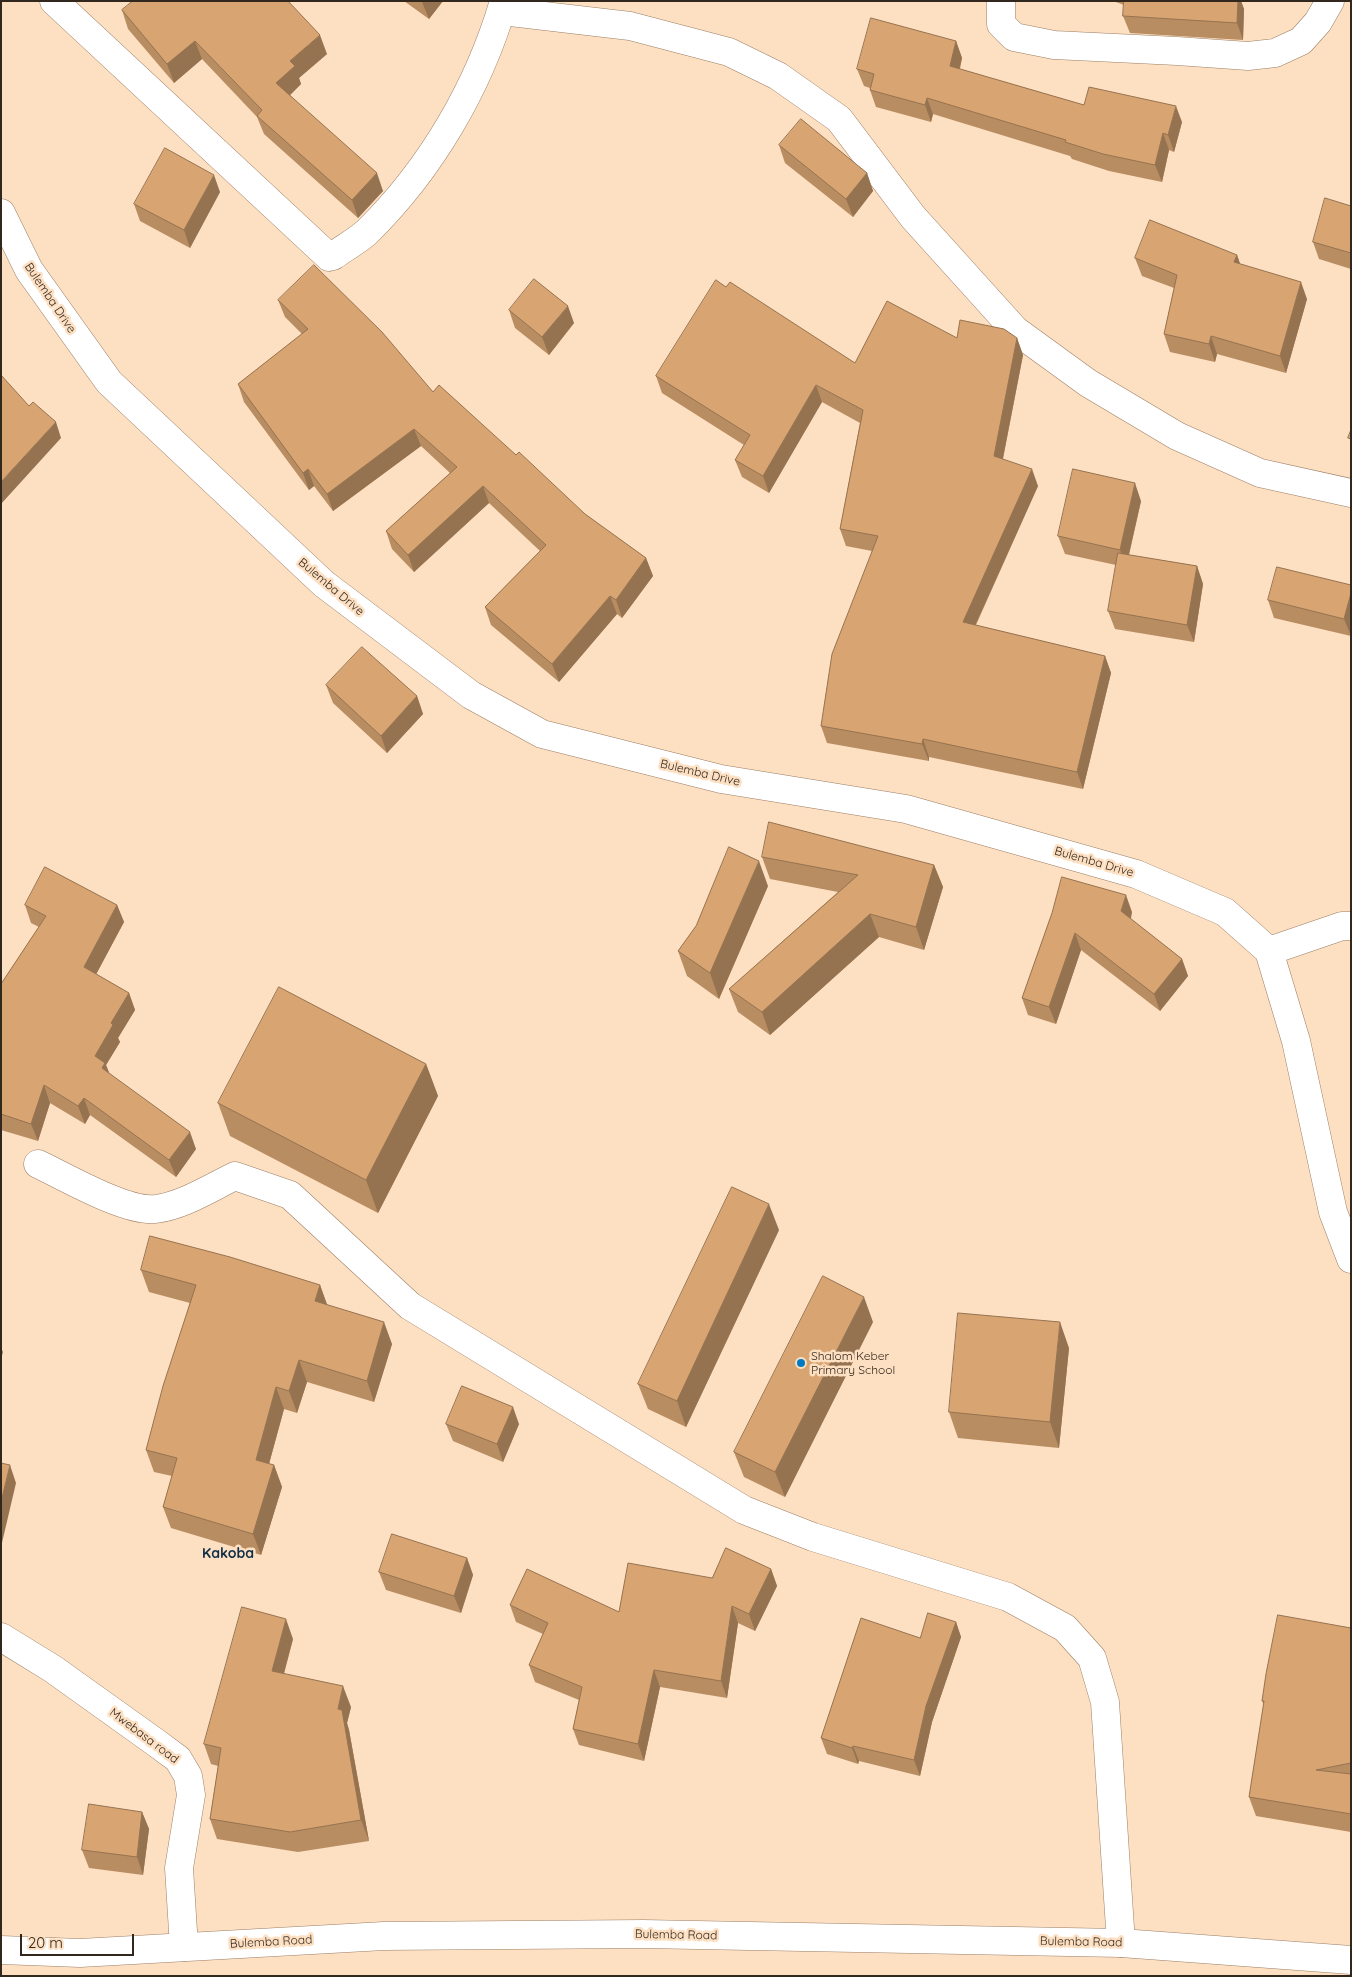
<!DOCTYPE html>
<style>
body{margin:0}
#map{position:relative;width:1352px;height:1977px;overflow:hidden;background:#fddfc2;font-family:Quicksand,sans-serif}
canvas{display:block}
.frame{position:absolute;inset:0;border:2px solid #32271c;pointer-events:none}
.scale{position:absolute;left:20px;top:1934px;width:114px;height:22px;box-sizing:border-box;border:2px solid #32271c;border-top:0;padding-left:6px;font-size:15px;line-height:18px;white-space:nowrap;color:#32271c;-webkit-text-stroke:4px #fddfc2;paint-order:stroke}
</style>
<div id="map">
<canvas width="1352" height="1977"></canvas>
<div class="frame"></div>
<div class="scale">20 m</div>
</div>
<script>
const c = document.querySelector('canvas').getContext('2d');
c.lineJoin = 'round';
function stroke(path, color, width, dash) {
  c.strokeStyle = color;
  c.lineWidth = width;
  c.lineCap = dash ? 'butt' : 'round';
  c.setLineDash(dash || []);
  c.stroke(path);
}
function fillPath(path, color) {
  c.fillStyle = color;
  c.fill(path, 'evenodd');
}
function drawText(font, color, halo, rows, align = 'center') {
  c.font = font + ' Quicksand,sans-serif';
  c.lineWidth = 5;
  c.setLineDash([]);
  c.textBaseline = 'middle';
  c.strokeStyle = halo;
  c.fillStyle = color;
  for (const [text, x, y, turn = 0] of rows) {
    c.save();
    c.translate(x, y);
    c.rotate((+turn || 0) * Math.PI / 180);
    c.textAlign = isNaN(turn) ? turn : align;
    if (halo) c.strokeText(text, 0, 0);
    c.fillText(text, 0, 0);
    c.restore();
  }
}
const street = new Path2D(`
 M 54,1 L 329,257 L 333,256 C 344,248 357,241 367,232 C 431,169 479,87 504,1
 M 1001,1 L 1001,24 L 1014,37 L 1054,45 L 1177,51 L 1248,56 L 1275,53 L 1301,41 L 1318,22 L 1330,1
 M 502,11 L 630,26 L 729,52 L 778,76 L 839,119 L 913,217 L 1015,330 L 1088,383 L 1177,436 L 1260,473 L 1351,493
 M 1,213 L 29,270 L 109,382 L 324,584 L 471,695 L 542,734 L 721,779 L 906,809 L 1136,874 L 1225,912 L 1269,951 L 1296,1041 L 1333,1212 L 1351,1259
 M 1269,951 L 1342,926 L 1351,926
 M 38,1164 C 66,1177 127,1213 156,1209 C 184,1205 210,1188 235,1176 L 290,1195 L 410,1306 L 744,1510 L 813,1537 L 1008,1597 L 1065,1628 L 1092,1658 L 1105,1702 L 1121,1943
 M 1,1637 L 53,1669 L 155,1742 L 178,1759 L 188,1776 L 191,1795 L 179,1868 L 184,1947`);
const secondary = new Path2D(`
 M 1,1950 L 80,1953 L 384,1936 L 643,1934 L 1121,1943 L 1351,1960`);
const wall = new Path2D(`
 M 404,1 L 443,1 L 429,19 Z
 M 1113,1 L 1241,1 L 1244,9 L 1243,40 L 1130,33 L 1123,16 L 1124,5 Z
 M 122,10 L 327,54 L 299,78 L 301,84 L 290,95 L 383,191 L 358,218 L 264,134 L 257,117 L 202,59 L 174,83 L 128,29 Z
 M 956,41 L 962,58 L 960,69 L 1084,105 L 1182,122 L 1174,152 L 1169,150 L 1162,182 L 1109,171 L 1072,159 L 1070,156 L 933,114 L 931,122 L 876,107 L 870,90 L 870,88 L 864,86 L 857,69 Z
 M 779,145 L 867,173 L 873,191 L 853,217 L 785,163 Z
 M 220,192 L 190,248 L 140,221 L 134,204 Z
 M 1351,206 L 1351,269 L 1319,259 L 1313,242 Z
 M 1237,255 L 1240,264 L 1307,299 L 1286,373 L 1217,354 L 1215,362 L 1170,352 L 1164,334 L 1174,288 L 1142,276 L 1135,258 Z
 M 726,287 L 855,363 L 957,338 L 1017,338 L 1023,355 L 1003,459 L 1038,486 L 976,625 L 1105,656 L 1111,673 L 1083,789 L 929,757 L 929,761 L 827,743 L 821,726 L 872,551 L 846,546 L 840,529 L 860,423 L 822,402 L 769,493 L 742,477 L 735,460 L 744,445 L 662,393 L 656,376 Z
 M 278,300 L 433,392 L 516,455 L 585,514 L 646,558 L 653,576 L 622,618 L 617,614 L 559,682 L 491,625 L 485,607 L 540,551 L 489,503 L 414,572 L 392,549 L 386,531 L 450,473 L 421,446 L 333,511 L 314,486 L 309,490 L 244,402 L 238,384 L 302,334 L 285,317 Z
 M 509,310 L 574,323 L 549,355 L 515,328 Z
 M 1141,501 L 1129,555 L 1197,566 L 1203,584 L 1194,642 L 1115,629 L 1108,611 L 1116,565 L 1065,554 L 1058,536 Z
 M 1351,585 L 1351,636 L 1274,618 L 1268,600 Z
 M 326,685 L 417,696 L 423,714 L 387,753 L 333,703 Z
 M 762,857 L 934,865 L 943,887 L 924,950 L 879,937 L 770,1035 L 738,1012 L 729,989 L 838,892 L 770,879 Z
 M 768,886 L 719,999 L 687,976 L 678,951 Z
 M 25,905 L 117,905 L 124,922 L 96,974 L 129,993 L 135,1010 L 118,1038 L 120,1042 L 106,1065 L 109,1073 L 196,1149 L 176,1177 L 90,1115 L 85,1124 L 50,1103 L 38,1141 L 1,1130 L 1,984 L 39,927 L 31,923 Z
 M 1132,912 L 1131,919 L 1182,959 L 1188,976 L 1160,1011 L 1081,950 L 1056,1024 L 1028,1015 L 1022,998 L 1052,913 Z
 M 426,1064 L 438,1096 L 378,1213 L 230,1136 L 218,1103 Z
 M 779,1230 L 686,1427 L 648,1409 L 638,1384 Z
 M 141,1270 L 320,1285 L 327,1305 L 392,1344 L 374,1402 L 307,1382 L 297,1413 L 284,1409 L 269,1464 L 274,1465 L 282,1487 L 261,1555 L 171,1528 L 163,1507 L 172,1476 L 154,1472 L 146,1450 L 190,1303 L 149,1292 Z
 M 873,1322 L 785,1497 L 744,1477 L 734,1452 Z
 M 1069,1348 L 1059,1448 L 958,1438 L 949,1412 Z
 M 446,1424 L 519,1424 L 503,1462 L 453,1441 Z
 M 467,1558 L 473,1575 L 461,1613 L 386,1590 L 379,1572 Z
 M 771,1569 L 777,1586 L 755,1631 L 738,1623 L 727,1698 L 660,1687 L 644,1761 L 579,1745 L 573,1729 L 579,1700 L 535,1682 L 529,1665 L 543,1634 L 516,1622 L 510,1605 L 619,1612 L 712,1578 Z
 M 956,1622 L 961,1637 L 932,1722 L 920,1776 L 859,1761 L 858,1764 L 827,1754 L 821,1738 L 920,1638 Z
 M 1351,1628 L 1351,1832 L 1256,1816 L 1249,1797 L 1264,1705 L 1262,1701 Z
 M 293,1639 L 284,1674 L 351,1707 L 347,1723 L 349,1730 L 369,1841 L 298,1852 L 217,1839 L 210,1819 L 218,1766 L 211,1764 L 204,1744 Z
 M 142,1812 L 149,1829 L 143,1875 L 89,1868 L 82,1850 Z`);
const shadedWall = new Path2D(`
 M 423,1 L 443,1 L 429,19 L 422,2 Z
 M 1238,1 L 1241,1 L 1244,9 L 1243,40 L 1237,23 Z
 M 320,35 L 327,54 L 299,78 L 301,84 L 283,102 L 276,83 L 290,61 Z
 M 195,41 L 202,59 L 174,83 L 167,64 Z
 M 956,41 L 962,58 L 956,83 L 950,66 Z
 M 927,98 L 933,114 L 931,122 L 925,105 Z
 M 1176,106 L 1182,122 L 1174,152 L 1168,135 Z
 M 1163,133 L 1169,150 L 1162,182 L 1155,165 Z
 M 377,173 L 383,191 L 358,218 L 352,200 Z
 M 867,173 L 873,191 L 853,217 L 846,199 Z
 M 214,175 L 220,192 L 190,248 L 184,230 Z
 M 1237,255 L 1243,272 L 1234,262 Z
 M 1301,282 L 1307,299 L 1286,373 L 1280,356 Z
 M 568,306 L 574,323 L 549,355 L 542,337 Z
 M 1211,336 L 1217,354 L 1215,362 L 1209,344 Z
 M 1017,338 L 1023,355 L 1000,473 L 994,456 Z
 M 816,385 L 822,402 L 769,493 L 763,476 Z
 M 56,422 L 61,438 L 1,504 L 1,482 Z
 M 414,429 L 421,446 L 333,511 L 327,494 Z
 M 308,469 L 314,486 L 309,490 L 303,473 Z
 M 1032,469 L 1038,486 L 969,639 L 963,622 Z
 M 1135,483 L 1141,501 L 1126,567 L 1120,550 Z
 M 483,486 L 489,503 L 414,572 L 408,555 Z
 M 646,558 L 653,576 L 622,618 L 616,600 Z
 M 1197,566 L 1203,584 L 1194,642 L 1187,625 Z
 M 1351,593 L 1351,636 L 1344,619 Z
 M 610,596 L 617,614 L 559,682 L 552,664 Z
 M 1105,656 L 1111,673 L 1083,789 L 1077,772 Z
 M 417,696 L 423,714 L 387,753 L 381,736 Z
 M 923,739 L 929,757 L 929,761 L 922,744 Z
 M 759,861 L 768,886 L 719,999 L 710,973 Z
 M 934,865 L 943,887 L 924,950 L 916,927 Z
 M 1126,895 L 1132,912 L 1128,929 L 1121,911 Z
 M 117,905 L 124,922 L 91,984 L 84,967 Z
 M 870,914 L 879,937 L 770,1035 L 762,1012 Z
 M 1075,933 L 1081,950 L 1056,1024 L 1049,1007 Z
 M 1182,959 L 1188,976 L 1160,1011 L 1154,994 Z
 M 129,993 L 135,1010 L 118,1038 L 120,1042 L 106,1065 L 112,1080 L 108,1085 L 95,1056 L 111,1023 Z
 M 426,1064 L 438,1096 L 378,1213 L 366,1180 Z
 M 44,1085 L 50,1103 L 38,1141 L 31,1124 Z
 M 84,1098 L 90,1115 L 85,1124 L 78,1106 Z
 M 190,1132 L 196,1149 L 176,1177 L 169,1160 Z
 M 769,1204 L 779,1230 L 686,1427 L 677,1401 Z
 M 320,1285 L 328,1307 L 315,1301 Z
 M 864,1297 L 873,1322 L 785,1497 L 775,1472 Z
 M 384,1322 L 392,1344 L 374,1402 L 367,1381 Z
 M 1060,1322 L 1069,1348 L 1059,1448 L 1050,1422 Z
 M 1,1348 L 3,1352 L 1,1359 Z
 M 299,1360 L 307,1382 L 297,1413 L 289,1391 Z
 M 276,1387 L 284,1409 L 264,1482 L 256,1460 Z
 M 513,1407 L 519,1424 L 503,1462 L 497,1444 Z
 M 10,1465 L 16,1483 L 1,1547 L 1,1502 Z
 M 274,1465 L 282,1487 L 261,1555 L 253,1534 Z
 M 467,1558 L 473,1575 L 461,1613 L 454,1596 Z
 M 771,1569 L 777,1586 L 755,1631 L 749,1614 Z
 M 732,1606 L 738,1623 L 727,1698 L 721,1681 Z
 M 286,1619 L 293,1639 L 279,1691 L 272,1671 Z
 M 956,1622 L 961,1637 L 932,1722 L 920,1776 L 914,1760 L 926,1706 Z
 M 654,1670 L 660,1687 L 644,1761 L 638,1744 Z
 M 343,1686 L 351,1707 L 347,1723 L 349,1730 L 369,1841 L 361,1820 L 338,1709 Z
 M 853,1746 L 859,1761 L 858,1764 L 852,1748 Z
 M 142,1812 L 149,1829 L 143,1875 L 137,1857 Z`);
const building = new Path2D(`
 M 133,1 L 288,1 L 320,35 L 290,61 L 295,66 L 276,83 L 377,173 L 352,200 L 257,116 L 262,110 L 195,41 L 167,64 L 122,10 Z
 M 1124,1 L 1238,1 L 1237,23 L 1123,16 Z
 M 871,18 L 956,41 L 950,66 L 1084,105 L 1089,87 L 1176,106 L 1168,135 L 1163,133 L 1155,165 L 1103,154 L 1065,142 L 1066,140 L 927,98 L 925,105 L 870,90 L 874,74 L 857,69 Z
 M 801,119 L 867,173 L 846,199 L 779,145 Z
 M 165,148 L 214,175 L 184,230 L 134,204 Z
 M 1325,198 L 1351,206 L 1351,253 L 1313,242 Z
 M 1150,220 L 1237,255 L 1234,262 L 1301,282 L 1280,356 L 1211,336 L 1209,344 L 1164,334 L 1177,275 L 1135,258 Z
 M 314,265 L 382,332 L 433,392 L 439,385 L 516,455 L 519,452 L 585,514 L 646,558 L 616,600 L 610,596 L 552,664 L 485,607 L 546,545 L 483,486 L 408,555 L 386,531 L 457,467 L 414,429 L 327,494 L 308,469 L 303,473 L 238,384 L 308,329 L 278,300 Z
 M 534,279 L 568,306 L 542,337 L 509,310 Z
 M 716,280 L 726,287 L 730,282 L 855,363 L 887,301 L 957,338 L 960,320 L 1004,329 L 1017,338 L 994,456 L 1032,469 L 963,622 L 1105,656 L 1077,772 L 923,739 L 922,744 L 821,726 L 832,654 L 878,536 L 840,529 L 863,410 L 816,385 L 763,476 L 735,460 L 750,435 L 656,376 Z
 M 1,375 L 29,406 L 33,402 L 56,422 L 1,482 Z
 M 1351,430 L 1351,439 L 1348,438 Z
 M 1073,469 L 1135,483 L 1120,550 L 1058,536 Z
 M 1118,553 L 1197,566 L 1187,625 L 1108,611 Z
 M 1277,567 L 1351,585 L 1351,593 L 1344,619 L 1268,600 Z
 M 362,647 L 417,696 L 381,736 L 326,685 Z
 M 769,822 L 934,865 L 916,927 L 870,914 L 762,1012 L 729,989 L 858,875 L 762,857 Z
 M 729,847 L 759,861 L 710,973 L 678,951 L 696,926 Z
 M 45,867 L 117,905 L 84,967 L 129,993 L 111,1023 L 113,1025 L 95,1056 L 105,1063 L 102,1068 L 190,1132 L 169,1160 L 84,1098 L 78,1106 L 44,1085 L 31,1124 L 1,1114 L 1,984 L 46,916 L 25,905 Z
 M 1062,877 L 1126,895 L 1121,911 L 1182,959 L 1154,994 L 1075,933 L 1049,1007 L 1022,998 L 1052,913 Z
 M 279,987 L 426,1064 L 366,1180 L 218,1103 Z
 M 732,1187 L 769,1204 L 677,1401 L 638,1384 Z
 M 150,1236 L 230,1257 L 320,1285 L 315,1301 L 384,1322 L 367,1381 L 299,1360 L 289,1391 L 276,1387 L 256,1460 L 274,1465 L 253,1534 L 163,1507 L 177,1458 L 146,1450 L 163,1386 L 196,1285 L 141,1270 Z
 M 823,1276 L 864,1297 L 775,1472 L 734,1452 Z
 M 958,1313 L 1060,1322 L 1050,1422 L 949,1412 Z
 M 462,1386 L 513,1407 L 497,1444 L 446,1424 Z
 M 1,1463 L 10,1465 L 1,1502 Z
 M 392,1534 L 467,1558 L 454,1596 L 379,1572 Z
 M 726,1548 L 771,1569 L 749,1614 L 732,1606 L 721,1681 L 654,1670 L 638,1744 L 573,1729 L 582,1687 L 529,1665 L 548,1623 L 510,1605 L 527,1569 L 619,1612 L 628,1563 L 712,1578 Z
 M 242,1607 L 286,1619 L 272,1671 L 343,1686 L 338,1709 L 342,1710 L 361,1820 L 290,1832 L 210,1819 L 221,1748 L 204,1744 Z
 M 928,1613 L 956,1622 L 926,1706 L 914,1760 L 853,1746 L 852,1748 L 821,1738 L 861,1618 L 920,1638 Z
 M 1278,1615 L 1351,1628 L 1351,1763 L 1316,1770 L 1351,1774 L 1351,1814 L 1249,1797 L 1264,1701 L 1262,1701 L 1266,1674 Z
 M 89,1804 L 142,1812 L 137,1857 L 82,1850 Z`);
const markers = [
 [801,1363,5,"#007ac3"]
];
const streetNames = [
 ["Bulemba Drive",50,298,56],
 ["Bulemba Drive",331,587,40],
 ["Bulemba Drive",700,773,13],
 ["Bulemba Drive",1094,862,16],
 ["Mwebasa road",144,1736,37],
 ["Bulemba Road",676,1935,1],
 ["Bulemba Road",271,1942,-3],
 ["Bulemba Road",1081,1942,1]
];
const poiNames = [
 ["Shalom Keber",811,1356],
 ["Primary School",811,1370]
];
const neighbourhoodNames = [
 ["Kakoba",228,1554]
];
stroke(street, '#9b7f65', 29);
stroke(secondary, '#9b7f65', 29);
stroke(street, '#fff', 28);
stroke(secondary, '#fff', 28);
fillPath(wall, '#b98d62');
fillPath(shadedWall, '#967350');
fillPath(building, '#d7a472');
stroke(building, '#967350', 1);
for (const [x, y, r, color] of markers) {
  const dot = new Path2D();
  dot.arc(x, y, r, 0, 2 * Math.PI);
  c.fillStyle = color;
  c.fill(dot);
  stroke(dot, '#fddfc2', 2);
}
drawText('12px', '#32271c', '#fddfc2', streetNames);
drawText('12px', '#32271c', '#fddfc2', poiNames, 'left');
drawText('bold 14px', '#0e2e48', '#fddfc2', neighbourhoodNames);
</script>
